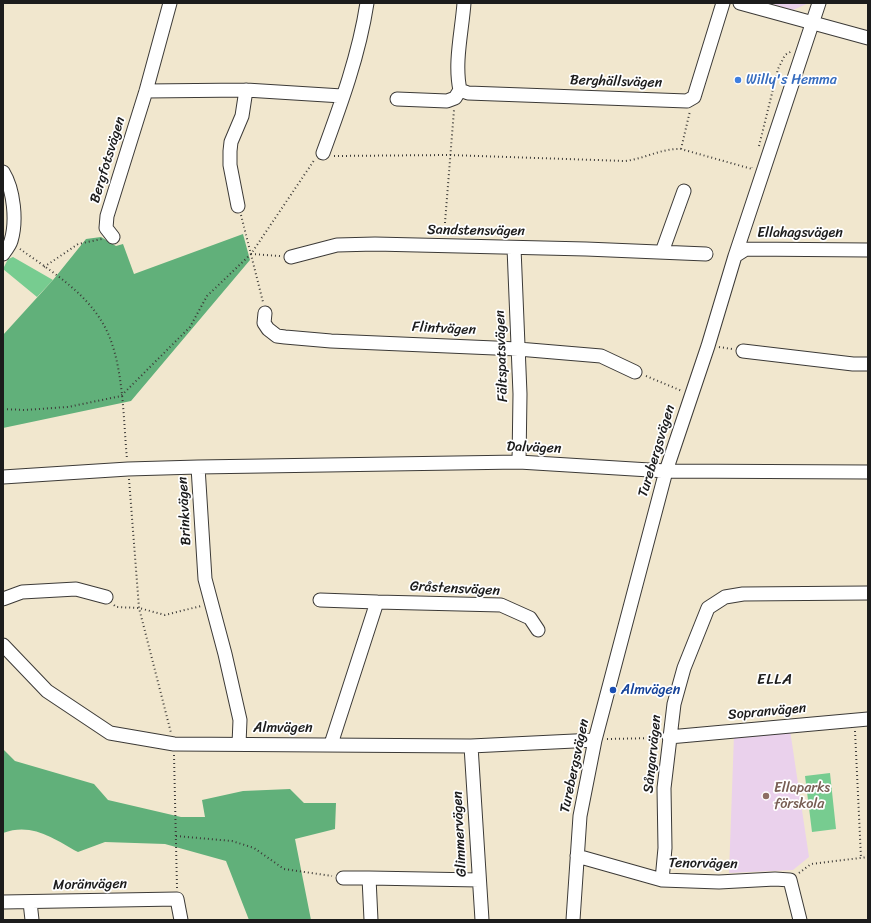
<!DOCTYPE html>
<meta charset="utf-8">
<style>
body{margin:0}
#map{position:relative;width:871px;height:923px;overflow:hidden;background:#f1e7ce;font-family:Sriracha,sans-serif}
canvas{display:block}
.frame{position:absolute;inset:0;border:4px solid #1c1c1c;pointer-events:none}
</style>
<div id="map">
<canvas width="871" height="923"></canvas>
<div class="frame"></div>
</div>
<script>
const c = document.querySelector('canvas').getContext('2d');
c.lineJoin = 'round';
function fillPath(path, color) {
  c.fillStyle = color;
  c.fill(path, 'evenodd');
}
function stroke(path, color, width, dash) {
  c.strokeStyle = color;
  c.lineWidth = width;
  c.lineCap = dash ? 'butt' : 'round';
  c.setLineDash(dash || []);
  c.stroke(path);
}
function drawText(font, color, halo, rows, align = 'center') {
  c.font = font + ' Sriracha,sans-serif';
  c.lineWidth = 3.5;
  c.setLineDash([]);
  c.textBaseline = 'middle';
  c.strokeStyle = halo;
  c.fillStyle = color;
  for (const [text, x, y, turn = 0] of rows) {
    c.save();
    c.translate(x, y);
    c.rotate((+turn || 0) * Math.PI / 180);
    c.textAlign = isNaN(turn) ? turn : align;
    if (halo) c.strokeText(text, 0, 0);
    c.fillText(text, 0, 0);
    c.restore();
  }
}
const built = new Path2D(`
 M 769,3 L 809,3 L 793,10 Z
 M 790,730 L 809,857 L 793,870 L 729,873 L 734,735 Z`);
const green = new Path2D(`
 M 13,257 L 53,280 L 37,297 L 3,269 L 8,259 Z
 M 830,773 L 836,829 L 812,832 L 805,776 Z`);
const forest = new Path2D(`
 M 243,234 L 250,260 L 131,401 L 3,428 L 3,335 L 53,280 L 86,239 L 101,237 L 116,246 L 123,244 L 134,274 Z
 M 3,749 L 15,761 L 94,784 L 108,800 L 181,817 L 205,817 L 202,800 L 243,791 L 290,789 L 304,803 L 336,803 L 335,829 L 295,839 L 311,920 L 249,920 L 226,861 L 165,844 L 105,842 L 78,852 C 54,839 32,822 3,833 Z`);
const path = new Path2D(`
 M 759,146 L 778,69 L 785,55 L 792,51
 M 681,149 L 690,111
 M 334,156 L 449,155 L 625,161 C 644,159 662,148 681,149 L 752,169 L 752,167
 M 241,215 L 263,302
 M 444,235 L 454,110
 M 20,249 C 48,269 84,291 102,322 C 124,357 123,418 127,459
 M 251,254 L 280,256
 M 44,267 L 78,244 L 102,239
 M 719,347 L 732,349
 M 646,376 L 682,391
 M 3,409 L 24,410 L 68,407 L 121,396 L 190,327 L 207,296 L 251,254 L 315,159
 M 129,479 L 139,608 L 171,733
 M 114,605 L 116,607 L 139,608 L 165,615 L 201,606
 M 855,731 L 861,858
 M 607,739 L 658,738
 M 174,755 L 177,888
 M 176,836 L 232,841 L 254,848 L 284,869 L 332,876
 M 799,873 L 811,864 L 868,857`);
const minor = new Path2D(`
 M 740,3 L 868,38
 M 460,90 C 454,63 462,31 464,3
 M 146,91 L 246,90 L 342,96
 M 397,99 L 447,101 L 455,98 L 460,90 L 468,93 L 687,101 L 694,97 L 723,3
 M 323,153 C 341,104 359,55 367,3
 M 3,172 C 14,190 17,221 11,241 C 10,245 6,250 3,254
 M 238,206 L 230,165 L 230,151 L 231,142 L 242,116 L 246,90
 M 113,237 L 106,228 L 107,216 L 146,91 L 170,3
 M 514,248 L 520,394 L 519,462
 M 662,252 L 684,191
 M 735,256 L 746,249 L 868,250
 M 291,257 L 337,245 L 375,244 L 586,249 L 706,254
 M 265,313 L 264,323 L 268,329 L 277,336 L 285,337 L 331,341 L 518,349 L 601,356 L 635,372
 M 743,351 L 853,364 L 868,364
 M 198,467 L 519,462 L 666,471 L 868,472
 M 3,477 L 128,469 L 198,467 L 205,579 L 225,654 L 240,720 L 239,744
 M 3,599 L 22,592 L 76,589 L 106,597
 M 320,600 L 377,602
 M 3,645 L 47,691 L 110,733 L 174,744 L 471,746 L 595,740
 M 669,737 L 868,719
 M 331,744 L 377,602 L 501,605 L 530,618 L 538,630
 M 471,746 L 482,920
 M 577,856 L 662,880 L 719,882 L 775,879 L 790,880 L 800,920
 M 343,878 L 369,878
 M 662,880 L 665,848 L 664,788 L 674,704 L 684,668 L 708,608 L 725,597 L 743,594 L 868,593
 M 3,902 L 177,899 L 181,920
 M 30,902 L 32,920
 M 371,920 L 369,878 L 479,880
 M 573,920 L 580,816 L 595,740 L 666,471 L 708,346 L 735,256 L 819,3`);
const markers = [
 [738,80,4,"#3f7fe0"],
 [613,690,4,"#1a4fb4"],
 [766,796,4,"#8d6e63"]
];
const shopNames = [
 ["Willy's Hemma",746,80]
];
const streetNames = [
 ["Berghällsvägen",616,82,2],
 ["Bergfotsvägen",108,160,-73],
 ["Sandstensvägen",476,231,1],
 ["Ellahagsvägen",800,233],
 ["Flintvägen",444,329,3],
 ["Fältspatsvägen",502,356,-92],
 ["Dalvägen",534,448,2],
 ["Turebergsvägen",657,451,-73],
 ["Brinkvägen",185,511,-93],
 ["Gråstensvägen",455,589,3],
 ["Sopranvägen",767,712,-5],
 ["Almvägen",283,728],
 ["Sångarvägen",653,754,-84],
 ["Turebergsvägen",575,766,-78],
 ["Glimmervägen",460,834,-93],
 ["Tenorvägen",703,864,1],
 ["Moränvägen",90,885,-1]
];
const transitNames = [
 ["Almvägen",621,690]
];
const educationNames = [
 ["Ellaparks",774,788],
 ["förskola",774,804]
];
const neighbourhoodNames = [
 ["ELLA",775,680]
];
fillPath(built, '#ead1ec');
fillPath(green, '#77cc90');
fillPath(forest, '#61b07a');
stroke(minor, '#3c3a37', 15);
stroke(path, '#3c3a37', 2, [1, 3]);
stroke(minor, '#fff', 13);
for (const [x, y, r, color] of markers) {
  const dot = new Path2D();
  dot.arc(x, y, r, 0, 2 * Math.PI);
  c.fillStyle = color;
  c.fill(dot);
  stroke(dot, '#fff', 1.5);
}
drawText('14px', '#366cbe', '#fff', shopNames, 'left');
drawText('14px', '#1c1c1c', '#fff', streetNames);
drawText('14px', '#164399', '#fff', transitNames, 'left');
drawText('14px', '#785e54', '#fff', educationNames, 'left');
c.letterSpacing = '1px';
drawText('15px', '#1c1c1c', '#fff', neighbourhoodNames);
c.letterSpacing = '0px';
</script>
